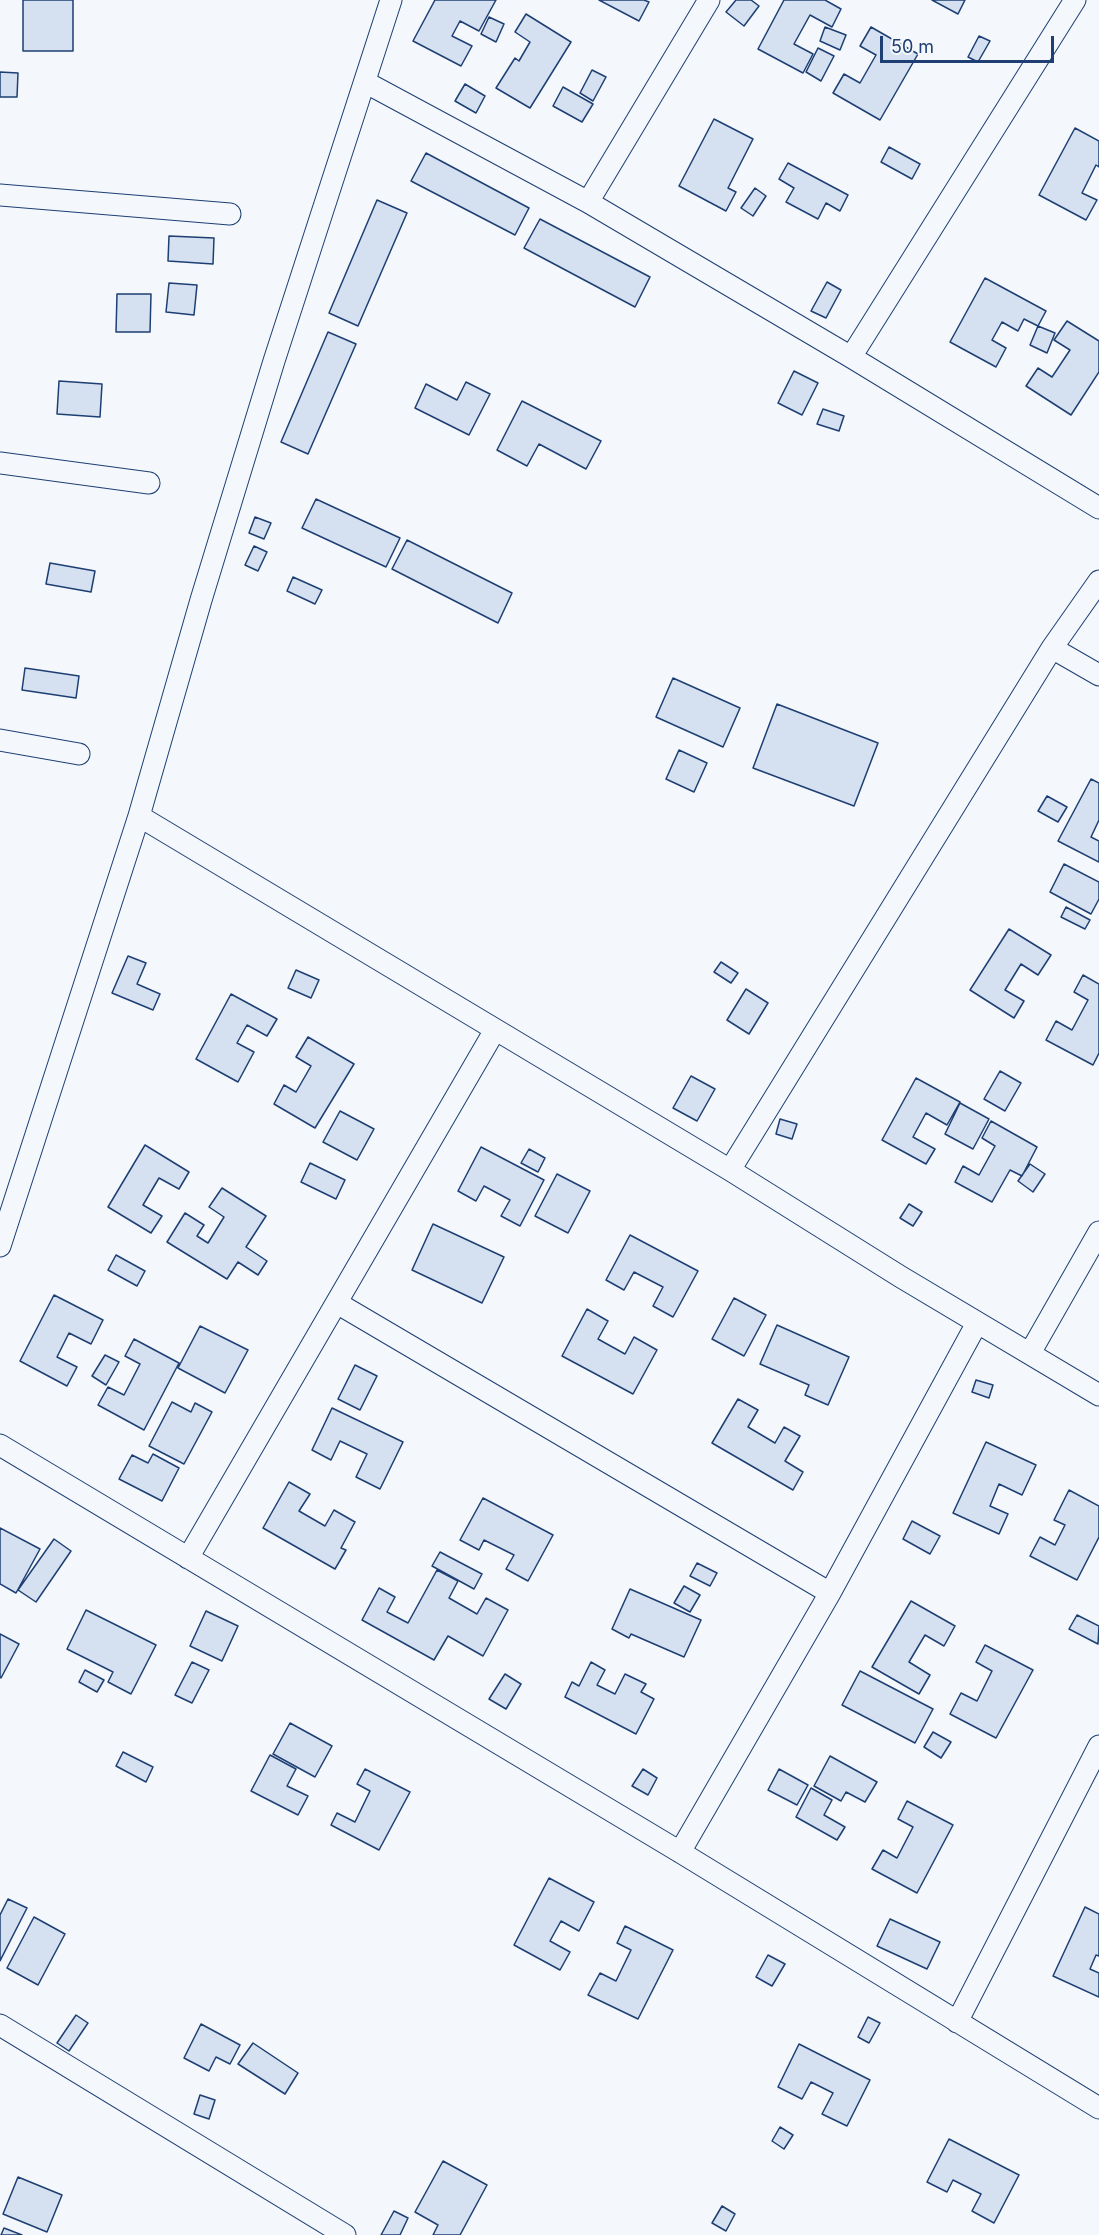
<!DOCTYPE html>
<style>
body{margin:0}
#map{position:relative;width:1099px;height:2235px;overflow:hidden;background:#f4f7fb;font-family:Inter,sans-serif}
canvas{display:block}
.scale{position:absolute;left:880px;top:36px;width:174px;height:27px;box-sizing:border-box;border:3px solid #1d3f73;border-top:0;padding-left:8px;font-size:18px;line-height:21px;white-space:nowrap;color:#1d3f73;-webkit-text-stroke:4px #f4f7fb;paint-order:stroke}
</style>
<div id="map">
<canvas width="1099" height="2235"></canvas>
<div class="scale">50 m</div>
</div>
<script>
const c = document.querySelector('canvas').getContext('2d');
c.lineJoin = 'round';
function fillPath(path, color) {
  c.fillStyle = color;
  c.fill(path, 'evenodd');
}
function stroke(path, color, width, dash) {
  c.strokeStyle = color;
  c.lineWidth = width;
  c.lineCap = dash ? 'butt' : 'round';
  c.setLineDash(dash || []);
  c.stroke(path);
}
const building = new Path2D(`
 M 23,0 L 73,0 L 73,51 L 23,51 Z
 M 435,0 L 496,0 L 479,31 L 460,21 L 452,36 L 472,46 L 461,66 L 413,41 Z
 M 599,0 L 644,0 L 649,2 L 639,21 Z
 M 736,0 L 751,0 L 759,6 L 744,26 L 726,12 Z
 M 784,0 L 825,0 L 841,9 L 832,27 L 810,15 L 794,44 L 813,54 L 803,73 L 758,49 Z
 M 932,0 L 965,0 L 958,14 Z
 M 526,14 L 571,42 L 530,108 L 496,88 L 515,58 L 519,61 L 530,42 L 515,32 Z
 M 489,17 L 504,24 L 496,42 L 481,34 Z
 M 825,27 L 846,35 L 840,50 L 820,41 Z
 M 871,27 L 918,54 L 880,120 L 833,93 L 844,74 L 860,83 L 876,55 L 860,46 Z
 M 979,36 L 990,41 L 978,62 L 968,57 Z
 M 818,48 L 834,56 L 821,81 L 806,72 Z
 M 592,70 L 606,77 L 593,101 L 580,93 Z
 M 0,72 L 18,73 L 17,97 L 0,97 Z
 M 465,84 L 485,96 L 476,113 L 455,101 Z
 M 563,87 L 593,104 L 582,122 L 553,106 Z
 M 714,119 L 753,139 L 728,188 L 736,192 L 726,211 L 679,186 Z
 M 1075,128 L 1099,141 L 1099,167 L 1096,165 L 1082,193 L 1097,200 L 1086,220 L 1039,195 Z
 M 889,147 L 920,164 L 912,179 L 881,162 Z
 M 426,153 L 529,208 L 515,235 L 411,181 Z
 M 788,163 L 848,195 L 840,211 L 826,203 L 818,219 L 786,202 L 794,188 L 779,179 Z
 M 755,188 L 766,196 L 753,216 L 741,208 Z
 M 377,200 L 407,213 L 358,326 L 329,313 Z
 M 540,219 L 650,277 L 635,307 L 524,248 Z
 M 169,236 L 214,238 L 213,264 L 168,261 Z
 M 985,278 L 1046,311 L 1038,326 L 1024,319 L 1018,331 L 1002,322 L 992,340 L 1006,348 L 996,367 L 950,342 Z
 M 827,282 L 841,290 L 826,318 L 811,311 Z
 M 169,283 L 197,285 L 194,315 L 166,312 Z
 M 117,294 L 151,294 L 150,332 L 116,332 Z
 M 1067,321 L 1099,341 L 1099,372 L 1071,415 L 1026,386 L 1038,368 L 1052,377 L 1070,350 L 1054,340 Z
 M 1038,326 L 1055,333 L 1047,353 L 1030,345 Z
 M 328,332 L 356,344 L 308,454 L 281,442 Z
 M 794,371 L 818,383 L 802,415 L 778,403 Z
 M 59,381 L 102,384 L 100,417 L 57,414 Z
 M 466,382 L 490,394 L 469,435 L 415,408 L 426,384 L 457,400 Z
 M 522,401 L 601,441 L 586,469 L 539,444 L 527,466 L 497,450 Z
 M 823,409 L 844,416 L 839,431 L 817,424 Z
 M 316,499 L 400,538 L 386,567 L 302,528 Z
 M 255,517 L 271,523 L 264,539 L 249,533 Z
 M 407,540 L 512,593 L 498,623 L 392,569 Z
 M 254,546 L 267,552 L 258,571 L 245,565 Z
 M 50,563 L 95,571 L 91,592 L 46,584 Z
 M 293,577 L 322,590 L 315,604 L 287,591 Z
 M 25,668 L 79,676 L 76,698 L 22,690 Z
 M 673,678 L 740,708 L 723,747 L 656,717 Z
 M 777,704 L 878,743 L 854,806 L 753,768 Z
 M 679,750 L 707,763 L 694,792 L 666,779 Z
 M 1091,779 L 1099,783 L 1099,820 L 1091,837 L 1099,841 L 1099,862 L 1058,841 Z
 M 1047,796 L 1067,807 L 1058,822 L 1038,811 Z
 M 1064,864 L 1099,882 L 1099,899 L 1091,914 L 1050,892 Z
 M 1066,907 L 1090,920 L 1085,929 L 1061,917 Z
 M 1009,929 L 1051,955 L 1038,975 L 1021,964 L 1005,990 L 1024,1001 L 1014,1018 L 970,990 Z
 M 128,956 L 146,963 L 137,984 L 160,994 L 153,1010 L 112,993 Z
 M 721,962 L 738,973 L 731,983 L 714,972 Z
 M 296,970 L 319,980 L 311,998 L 288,988 Z
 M 1083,975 L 1099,984 L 1099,1053 L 1093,1065 L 1046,1040 L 1056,1021 L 1072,1030 L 1088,1000 L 1074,992 Z
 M 746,989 L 768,1003 L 749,1034 L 727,1020 Z
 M 231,994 L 277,1019 L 267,1036 L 247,1025 L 237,1043 L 254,1052 L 238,1082 L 196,1059 Z
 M 308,1037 L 354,1064 L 315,1128 L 274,1104 L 284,1085 L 296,1092 L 311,1066 L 296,1057 Z
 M 1000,1071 L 1021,1083 L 1005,1111 L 984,1099 Z
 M 691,1076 L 715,1089 L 697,1121 L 673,1108 Z
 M 916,1078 L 960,1102 L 947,1125 L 926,1113 L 913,1137 L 935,1149 L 926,1164 L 882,1140 Z
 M 960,1103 L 989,1119 L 973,1149 L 945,1134 Z
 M 340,1111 L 374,1129 L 357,1160 L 323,1142 Z
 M 780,1119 L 797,1124 L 792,1139 L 776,1134 Z
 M 991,1121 L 1037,1147 L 1022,1176 L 1010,1170 L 992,1202 L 955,1182 L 963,1166 L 979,1175 L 995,1146 L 982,1138 Z
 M 145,1145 L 189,1172 L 179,1189 L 159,1178 L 143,1205 L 162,1216 L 151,1233 L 108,1207 Z
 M 481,1147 L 544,1180 L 520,1226 L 501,1216 L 510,1200 L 484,1186 L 476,1201 L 458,1191 Z
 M 529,1149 L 545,1158 L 538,1172 L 521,1163 Z
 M 310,1163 L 345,1180 L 336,1199 L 301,1182 Z
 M 1030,1164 L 1045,1174 L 1033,1192 L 1018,1181 Z
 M 557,1174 L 590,1191 L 568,1233 L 535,1216 Z
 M 222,1188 L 266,1216 L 246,1247 L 267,1261 L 258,1275 L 238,1262 L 227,1279 L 167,1242 L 185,1213 L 204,1225 L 197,1236 L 208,1243 L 224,1217 L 209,1207 Z
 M 909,1204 L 922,1212 L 913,1226 L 900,1218 Z
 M 433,1224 L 504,1257 L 482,1303 L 412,1270 Z
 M 630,1235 L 698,1271 L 673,1317 L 653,1306 L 663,1287 L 634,1272 L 624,1290 L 606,1280 Z
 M 116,1255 L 145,1271 L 137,1286 L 108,1270 Z
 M 54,1295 L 103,1320 L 91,1344 L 69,1333 L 57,1357 L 77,1367 L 67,1386 L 20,1361 Z
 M 734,1298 L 766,1315 L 744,1356 L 712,1339 Z
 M 587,1309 L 608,1321 L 598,1339 L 625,1354 L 634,1337 L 657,1350 L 633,1394 L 562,1356 Z
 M 777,1325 L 849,1357 L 828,1405 L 805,1395 L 809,1385 L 760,1364 Z
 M 200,1326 L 248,1350 L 225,1393 L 178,1368 Z
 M 134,1339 L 179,1363 L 144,1430 L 98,1405 L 108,1387 L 124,1395 L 140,1364 L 125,1356 Z
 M 105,1355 L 119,1362 L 106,1385 L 92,1376 Z
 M 355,1365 L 377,1376 L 360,1410 L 338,1399 Z
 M 976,1380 L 993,1385 L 989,1398 L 972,1392 Z
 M 738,1399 L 758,1410 L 748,1427 L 775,1443 L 784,1427 L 800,1436 L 785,1461 L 803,1472 L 793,1490 L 712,1443 Z
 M 172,1402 L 191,1412 L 195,1403 L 212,1412 L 184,1464 L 149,1446 Z
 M 332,1408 L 403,1442 L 380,1489 L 356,1477 L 367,1454 L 340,1441 L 331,1460 L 312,1450 Z
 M 986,1442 L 1036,1465 L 1022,1495 L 999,1484 L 990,1506 L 1008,1514 L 999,1534 L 953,1513 Z
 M 153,1454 L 179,1468 L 162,1501 L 119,1479 L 132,1455 L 148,1463 Z
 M 289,1482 L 310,1494 L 299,1511 L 325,1526 L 334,1510 L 355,1522 L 341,1548 L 346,1550 L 335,1569 L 263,1528 Z
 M 1069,1490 L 1099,1506 L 1099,1537 L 1077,1580 L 1030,1556 L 1040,1537 L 1055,1545 L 1065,1525 L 1054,1520 Z
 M 483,1498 L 553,1535 L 528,1581 L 506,1569 L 514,1555 L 484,1540 L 479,1550 L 460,1540 Z
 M 912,1521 L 940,1536 L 930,1554 L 903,1539 Z
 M 0,1528 L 40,1549 L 16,1593 L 0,1584 Z
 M 54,1539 L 71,1551 L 36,1602 L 18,1590 Z
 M 440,1552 L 482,1574 L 474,1589 L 432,1566 Z
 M 697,1563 L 717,1573 L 710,1586 L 690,1576 Z
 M 437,1570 L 458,1581 L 449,1598 L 477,1614 L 486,1598 L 508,1610 L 483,1656 L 448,1636 L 434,1660 L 362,1620 L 379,1588 L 395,1597 L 387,1612 L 408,1623 Z
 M 684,1586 L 700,1595 L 690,1612 L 674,1603 Z
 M 630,1589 L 701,1620 L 684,1657 L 631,1634 L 629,1638 L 612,1629 Z
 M 911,1601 L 955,1626 L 944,1646 L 925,1635 L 909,1662 L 930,1675 L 919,1694 L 872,1667 Z
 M 86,1610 L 156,1645 L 131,1694 L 108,1682 L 113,1672 L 67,1649 Z
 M 206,1611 L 238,1626 L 222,1661 L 190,1646 Z
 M 1077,1615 L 1099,1626 L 1098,1644 L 1069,1629 Z
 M 0,1634 L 19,1644 L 1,1678 L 0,1677 Z
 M 985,1645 L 1033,1670 L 996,1738 L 950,1714 L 961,1693 L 977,1701 L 992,1671 L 976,1662 Z
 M 192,1662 L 209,1670 L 192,1703 L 175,1695 Z
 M 591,1662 L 605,1670 L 597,1685 L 615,1694 L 625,1674 L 646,1684 L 641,1692 L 654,1699 L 636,1734 L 565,1697 L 572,1682 L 579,1686 Z
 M 85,1670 L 104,1680 L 97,1692 L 79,1682 Z
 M 860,1671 L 933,1709 L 915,1743 L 842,1705 Z
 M 505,1674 L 521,1684 L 506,1709 L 489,1699 Z
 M 290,1723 L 332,1746 L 315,1777 L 273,1754 Z
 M 933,1732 L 951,1742 L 941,1758 L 924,1747 Z
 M 123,1752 L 153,1767 L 146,1782 L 116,1766 Z
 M 270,1755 L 296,1769 L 287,1786 L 308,1796 L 298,1815 L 251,1791 Z
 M 830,1756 L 877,1782 L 865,1802 L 846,1792 L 841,1801 L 814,1786 Z
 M 365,1769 L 410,1792 L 379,1850 L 331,1825 L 337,1813 L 355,1822 L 370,1791 L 357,1784 Z
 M 643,1769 L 657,1778 L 648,1795 L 632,1786 Z
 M 779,1769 L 808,1785 L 797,1805 L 768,1790 Z
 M 811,1788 L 832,1800 L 824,1815 L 845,1827 L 837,1840 L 796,1817 Z
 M 907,1801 L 953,1825 L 917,1893 L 872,1869 L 883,1850 L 897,1858 L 913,1827 L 898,1819 Z
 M 549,1878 L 594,1902 L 579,1931 L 561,1921 L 550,1941 L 570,1952 L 560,1970 L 514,1945 Z
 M 8,1899 L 27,1908 L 0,1961 L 0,1915 Z
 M 1085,1907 L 1099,1914 L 1099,1956 L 1096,1955 L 1090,1969 L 1099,1973 L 1099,1997 L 1053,1976 Z
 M 34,1917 L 65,1934 L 38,1985 L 7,1968 Z
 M 890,1919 L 940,1942 L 927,1969 L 877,1946 Z
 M 625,1926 L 673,1950 L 638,2019 L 588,1995 L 600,1973 L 616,1981 L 631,1950 L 617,1943 Z
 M 768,1955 L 785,1964 L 772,1986 L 756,1977 Z
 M 76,2015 L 88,2023 L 69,2051 L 57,2043 Z
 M 868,2017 L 880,2023 L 869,2043 L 858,2037 Z
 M 201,2024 L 240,2045 L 230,2064 L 216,2057 L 209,2071 L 184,2058 Z
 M 253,2043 L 298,2073 L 285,2094 L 238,2064 Z
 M 799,2044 L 870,2080 L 847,2126 L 822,2114 L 833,2093 L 811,2082 L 802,2099 L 778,2087 Z
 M 200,2095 L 215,2100 L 209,2119 L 194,2114 Z
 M 780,2127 L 793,2135 L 784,2149 L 772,2141 Z
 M 949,2139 L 1019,2175 L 994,2223 L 972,2211 L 981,2194 L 953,2180 L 947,2192 L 927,2182 Z
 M 443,2161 L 487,2185 L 460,2235 L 433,2235 L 438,2225 L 415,2212 Z
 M 18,2177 L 62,2195 L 47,2232 L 3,2214 Z
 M 722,2206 L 735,2214 L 726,2231 L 712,2223 Z
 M 394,2211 L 408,2218 L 400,2235 L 381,2235 Z
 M 4,2228 L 22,2235 L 1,2235 Z`);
const street = new Path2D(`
 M 365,82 L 588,202 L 851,357 L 1099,508
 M 0,195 L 230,214
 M 588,202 L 709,0
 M 851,357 L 1075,0
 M 0,463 L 149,483
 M 1052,648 L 1099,675
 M 0,740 L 79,754
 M 139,816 L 730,1170 L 901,1277 L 1099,1395
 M 730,1170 L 1052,648 L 1099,581
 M 0,1246 L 139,816 L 201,600 L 274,361 L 391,0
 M 337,1303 L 830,1593
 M 1030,1353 L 1099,1232
 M 0,1445 L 680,1852 L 1099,2108
 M 188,1558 L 495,1030
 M 680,1852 L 830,1593 L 977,1323
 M 957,2022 L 1099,1746
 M 0,2025 L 345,2235`);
fillPath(building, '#d5e0f0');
stroke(building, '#1d3f73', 1.5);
stroke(street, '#1d3f73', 23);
stroke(street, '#f4f7fb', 21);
</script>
